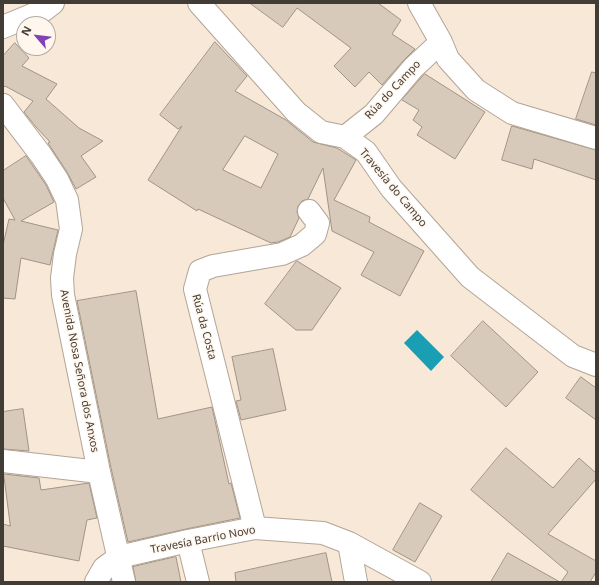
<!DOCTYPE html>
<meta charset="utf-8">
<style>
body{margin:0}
#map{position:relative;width:599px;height:585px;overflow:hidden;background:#f7e8d8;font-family:"Noto Sans",sans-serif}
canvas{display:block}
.frame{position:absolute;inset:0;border:4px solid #423c36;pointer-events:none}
.north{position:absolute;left:16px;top:16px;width:40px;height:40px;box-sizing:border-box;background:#fff6ed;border:1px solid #b3aca4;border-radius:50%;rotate:298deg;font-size:11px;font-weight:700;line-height:16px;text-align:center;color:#423c36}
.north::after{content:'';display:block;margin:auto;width:14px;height:18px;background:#8142b8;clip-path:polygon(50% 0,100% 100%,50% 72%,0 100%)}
</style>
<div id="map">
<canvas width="599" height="585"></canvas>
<div class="frame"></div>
<div class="north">N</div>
</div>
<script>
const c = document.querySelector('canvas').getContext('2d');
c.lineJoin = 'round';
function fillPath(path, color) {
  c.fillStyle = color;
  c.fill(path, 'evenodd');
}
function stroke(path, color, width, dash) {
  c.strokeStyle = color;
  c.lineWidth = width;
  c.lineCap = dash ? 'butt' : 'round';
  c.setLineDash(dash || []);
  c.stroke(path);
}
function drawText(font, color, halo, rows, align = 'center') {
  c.font = font + ' "Noto Sans",sans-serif';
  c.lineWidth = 3;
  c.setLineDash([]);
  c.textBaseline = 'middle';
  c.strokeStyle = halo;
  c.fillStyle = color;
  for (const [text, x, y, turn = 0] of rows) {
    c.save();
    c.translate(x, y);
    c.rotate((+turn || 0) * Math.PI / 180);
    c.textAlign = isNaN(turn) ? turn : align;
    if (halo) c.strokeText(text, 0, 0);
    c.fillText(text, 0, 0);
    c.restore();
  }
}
const water = new Path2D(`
 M 417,330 L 444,357 L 431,371 L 404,343 Z`);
const building = new Path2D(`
 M 250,3 L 378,3 L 401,20 L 392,34 L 415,49 L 404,60 L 382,85 L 369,72 L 355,87 L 334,66 L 351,48 L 297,8 L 283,27 Z
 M 215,42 L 247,76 L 235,91 L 286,120 L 313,142 L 337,148 L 356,160 L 334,200 L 370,217 L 369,222 L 424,251 L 400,296 L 361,275 L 374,252 L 332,231 L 323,168 L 308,199 L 302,201 L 298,206 L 297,212 L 299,218 L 290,237 L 278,242 L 271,243 L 198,209 L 197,211 L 148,180 L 182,126 L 178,129 L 160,115 ZM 245,136 L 278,154 L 261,188 L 223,170 Z
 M 15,43 L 29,58 L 22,66 L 57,84 L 46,99 L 79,128 L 103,141 L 81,156 L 96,177 L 76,189 L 67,172 L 48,143 L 50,142 L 36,127 L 24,112 L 33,101 L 5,86 L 3,88 L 3,56 Z
 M 592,72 L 596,73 L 596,125 L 576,119 Z
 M 425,74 L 485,112 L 455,159 L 417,135 L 422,127 L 413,120 L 419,110 L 402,100 Z
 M 512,126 L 596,150 L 596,180 L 534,159 L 532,169 L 502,160 Z
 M 26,156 L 46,185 L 54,202 L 21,221 L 58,230 L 50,265 L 21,258 L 15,299 L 3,298 L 3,245 L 9,219 L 15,220 L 3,198 L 3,171 Z
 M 297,261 L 341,288 L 312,330 L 296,330 L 265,304 Z
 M 136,291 L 158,419 L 212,407 L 229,484 L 231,483 L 240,518 L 186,529 L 128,542 L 111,468 L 77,301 Z
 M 483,321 L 538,372 L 506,407 L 451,356 Z
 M 273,349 L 286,410 L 241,420 L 236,401 L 241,400 L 232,357 Z
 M 581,377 L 596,388 L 596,420 L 566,398 Z
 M 23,409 L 29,451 L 3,449 L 3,412 Z
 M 506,448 L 553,488 L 579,458 L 596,473 L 596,479 L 548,534 L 596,561 L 596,572 L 590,582 L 561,582 L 568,572 L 471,490 Z
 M 4,474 L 39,478 L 41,490 L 89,483 L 97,518 L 87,520 L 79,561 L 3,546 L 3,524 L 10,526 Z
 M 420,503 L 442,516 L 415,562 L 393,550 Z
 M 326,553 L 332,582 L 236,582 L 235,573 Z
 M 508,553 L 560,582 L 491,582 Z
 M 176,557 L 181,582 L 136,582 L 133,567 Z`);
const minor = new Path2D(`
 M 199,3 L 296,112 L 321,132 L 345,137 L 366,152 L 391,188 L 470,277 L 573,356 L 596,365
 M 419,3 L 441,42 L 448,59 L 476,90 L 512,113 L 596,138
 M 3,27 L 44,10 L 53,3
 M 3,105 L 41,155 L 57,179 L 67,200 L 71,229 L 65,254 L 62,278 L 63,295 L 99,472 L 124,582
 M 345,137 L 374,114 L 413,68 L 441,42
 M 3,461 L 99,472
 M 255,528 L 195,289 L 200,271 L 213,266 L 282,254 L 302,245 L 315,234 L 318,223 L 309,211
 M 188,541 L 198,582
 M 349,543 L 356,582
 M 96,582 L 104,568 L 119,557 L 188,541 L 255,528 L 323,533 L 349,543 L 420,582`);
const streetNames = [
 ["Rúa do Campo",393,90,-47],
 ["Travesía do Campo",393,188,50],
 ["Rúa da Costa",204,327,75],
 ["Avenida Nosa Señora dos Anxos",79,371,79],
 ["Travesía Barrio Novo",203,540,-11]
];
fillPath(water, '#1a9eb4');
fillPath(building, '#d8cabb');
stroke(building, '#a19385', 1);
stroke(minor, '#b3a596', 24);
stroke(minor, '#fff', 22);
drawText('11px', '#423c36', '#fff6ed', streetNames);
</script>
